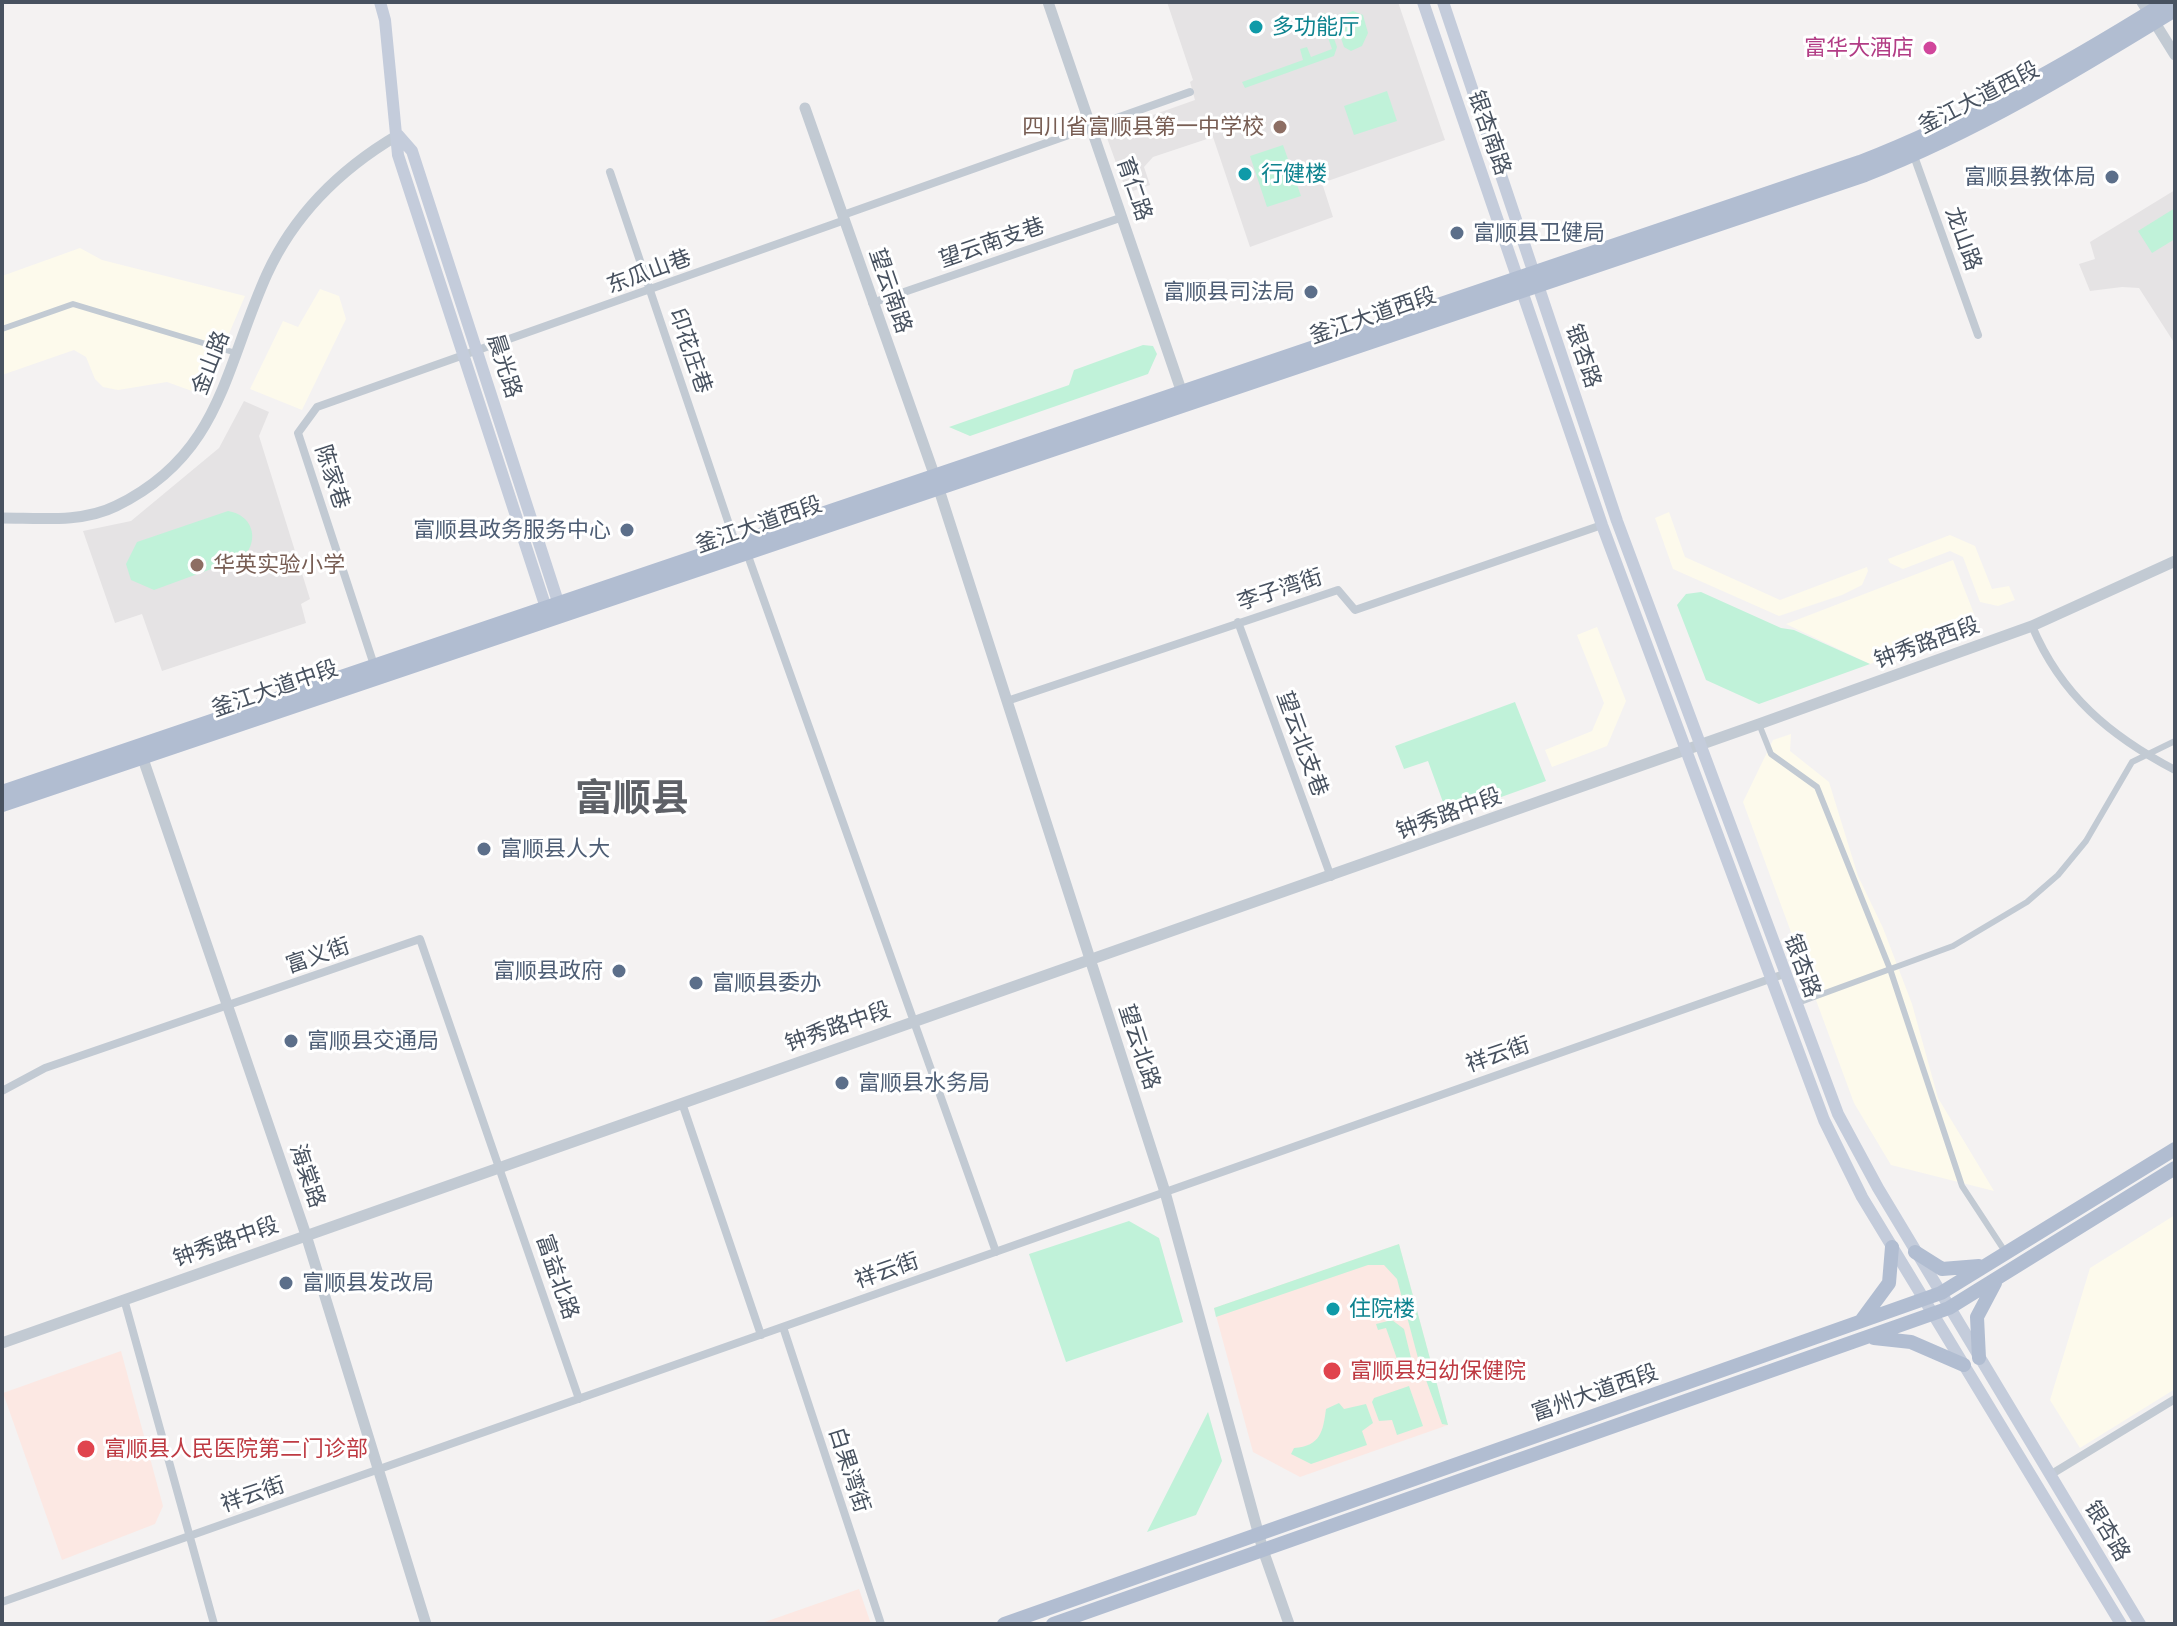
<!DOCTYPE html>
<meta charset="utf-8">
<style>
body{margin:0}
#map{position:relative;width:2177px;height:1626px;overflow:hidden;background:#f4f2f2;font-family:Mulish,sans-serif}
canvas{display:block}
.frame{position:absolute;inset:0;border:4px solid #485260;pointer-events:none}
</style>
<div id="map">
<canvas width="2177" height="1626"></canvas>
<div class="frame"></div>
</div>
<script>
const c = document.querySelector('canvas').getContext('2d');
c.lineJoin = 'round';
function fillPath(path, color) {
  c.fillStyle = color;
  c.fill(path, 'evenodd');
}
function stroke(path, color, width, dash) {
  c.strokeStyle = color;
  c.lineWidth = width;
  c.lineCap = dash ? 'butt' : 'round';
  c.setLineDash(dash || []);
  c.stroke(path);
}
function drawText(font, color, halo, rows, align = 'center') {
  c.font = font + ' Mulish,"Noto Sans SC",sans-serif';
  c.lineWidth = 6;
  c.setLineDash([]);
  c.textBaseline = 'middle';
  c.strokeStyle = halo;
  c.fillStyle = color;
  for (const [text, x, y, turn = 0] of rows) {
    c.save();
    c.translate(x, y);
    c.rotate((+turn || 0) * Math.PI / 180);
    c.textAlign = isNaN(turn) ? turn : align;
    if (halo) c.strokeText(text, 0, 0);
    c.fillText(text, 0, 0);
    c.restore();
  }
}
const commercial = new Path2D(`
 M 80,248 L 102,260 L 245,296 L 203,395 L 167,382 L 118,390 L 103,387 L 95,379 L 86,357 L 74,350 L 2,375 L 2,276 Z
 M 320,289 L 339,296 L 346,319 L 302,410 L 250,389 L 283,321 L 298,327 Z
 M 1669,512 L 1685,557 L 1780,600 L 1867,567 L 1868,571 L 1862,585 L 1842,595 L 1779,616 L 1673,569 L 1655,518 Z
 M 1950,535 L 1975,546 L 1992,589 L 2009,586 L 2015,600 L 1998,606 L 1980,602 L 1963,557 L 1950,551 L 1903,569 L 1890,563 L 1888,559 Z
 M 1953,560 L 1978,624 L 1870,664 L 1786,624 Z
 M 1597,627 L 1626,701 L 1607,746 L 1552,767 L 1545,750 L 1592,731 L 1604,703 L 1577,635 Z
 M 1791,734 L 1790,751 L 1829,782 L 1858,876 L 1883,928 L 1912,1004 L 1938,1098 L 1994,1191 L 1891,1165 L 1854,1103 L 1743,802 L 1773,740 Z
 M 2175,1215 L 2175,1389 L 2080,1448 L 2050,1400 L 2090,1268 Z`);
const education = new Path2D(`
 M 1167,2 L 1398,2 L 1445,140 L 1322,183 L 1333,217 L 1250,247 L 1213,137 L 1153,157 L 1144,167 L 1150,185 L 1127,193 L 1107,138 L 1108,131 L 1195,100 L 1190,82 L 1193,80 Z
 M 2175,190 L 2175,344 L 2139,288 L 2122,287 L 2090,291 L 2079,264 L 2095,259 L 2090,242 Z
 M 244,401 L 269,412 L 259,436 L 310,599 L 301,604 L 306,623 L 162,671 L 142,614 L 115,623 L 83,531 L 131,521 L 219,448 Z`);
const medical = new Path2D(`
 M 1399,1244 L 1448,1425 L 1300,1477 L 1253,1452 L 1214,1308 Z
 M 121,1351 L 163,1506 L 155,1524 L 62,1560 L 3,1393 Z
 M 859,1589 L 871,1624 L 759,1624 Z`);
const green = new Path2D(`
 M 1353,11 L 1363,15 L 1368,33 L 1362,46 L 1351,51 L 1344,47 L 1336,23 L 1339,17 Z
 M 1325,13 L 1337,47 L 1334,56 L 1245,88 L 1242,82 L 1303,60 L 1300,49 L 1307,47 L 1311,57 L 1332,49 L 1320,15 Z
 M 1387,91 L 1397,121 L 1354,135 L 1344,106 Z
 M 1283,145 L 1301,196 L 1267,207 L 1250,156 Z
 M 2175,208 L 2175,239 L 2152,253 L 2138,231 Z
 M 1143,345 L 1153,346 L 1157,354 L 1148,374 L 970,436 L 949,427 L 1069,385 L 1074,370 Z
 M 228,511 C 252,515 260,538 244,557 L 154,590 L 131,580 L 126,564 L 137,542 Z
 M 1701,592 L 1781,628 L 1794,630 L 1870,664 L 1759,704 L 1706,680 L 1677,605 L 1686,594 Z
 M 1515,702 L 1546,781 L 1448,816 L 1428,761 L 1404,769 L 1395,746 Z
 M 1129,1221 L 1159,1238 L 1183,1322 L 1066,1362 L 1029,1254 Z
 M 1399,1244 L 1448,1425 L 1442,1424 L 1418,1358 L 1397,1279 L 1384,1265 L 1368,1265 L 1216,1317 L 1214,1308 Z
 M 1392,1320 L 1404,1329 L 1412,1362 L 1406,1371 L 1390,1377 L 1401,1370 L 1386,1328 L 1378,1330 L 1376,1324 Z
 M 1409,1386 L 1423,1426 L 1397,1435 L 1392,1420 L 1379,1421 L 1372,1402 L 1374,1398 Z
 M 1339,1403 L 1344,1409 L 1366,1404 L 1373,1423 L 1362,1431 L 1367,1445 L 1311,1464 L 1291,1454 L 1294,1448 C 1321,1446 1323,1431 1326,1409 Z
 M 1208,1412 L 1222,1461 L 1196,1515 L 1147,1532 Z`);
const pedestrian = new Path2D(`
 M 2,329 L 73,304 L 236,353
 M 1759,724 L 1771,754 L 1817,787 L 1890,969 L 1962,1186 L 2006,1253
 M 1795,1004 L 1953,946 L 2027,902 L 2058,875 L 2086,841 L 2132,762 L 2175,741`);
const minor = new Path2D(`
 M 1914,156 L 1978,335
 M 610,172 L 735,542
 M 843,215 L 1190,92
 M 872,303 L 1123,217
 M 747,553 L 996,1252
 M 1238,622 L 1331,877
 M 2032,626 C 2061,695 2110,736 2175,770
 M 374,665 L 298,433 L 317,407 L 845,220
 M 1007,701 L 1338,590 L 1355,610 L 1602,525
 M 2,1091 L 45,1068 L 420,939 L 579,1399
 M 682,1103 L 761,1335
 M 124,1299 L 214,1624
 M 783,1327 L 881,1624
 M 2050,1475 L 2175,1399
 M 2,1602 L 1784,974`);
const tertiary = new Path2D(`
 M 1048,2 L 1181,390
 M 2142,2 L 2175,55
 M 805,108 L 934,474 L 1165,1192 L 1263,1550 L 1289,1624
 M 2,518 C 39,518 82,523 116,506 C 221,455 224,369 267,274 C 295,213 342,168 398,135
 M 140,750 L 306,1235 L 426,1624
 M 2,1343 L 1759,724 L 2032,626 L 2175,561`);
const secondary = new Path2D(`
 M 380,2 L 385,20 L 398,155 L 549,617
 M 1423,2 L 1602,525 L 1824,1120 L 1862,1197 L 2121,1624
 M 1443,2 L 1617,521 L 1838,1114 L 1878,1188 L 2140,1624
 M 398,135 L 412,151 L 561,611`);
const primary = new Path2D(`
 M 2,792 L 1860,162 C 1968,120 2068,63 2166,2
 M 2,805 L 1865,175 C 1975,132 2074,72 2175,10
 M 1915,1252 L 1942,1269 L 1979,1266
 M 1861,1321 L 1889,1283 L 1892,1247
 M 1874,1338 L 1911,1342 L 1964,1365
 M 1979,1358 L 1977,1317 L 1995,1283
 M 1004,1624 L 1941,1293 L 2175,1149
 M 1053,1624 L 1949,1308 L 2175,1168`);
const markers = [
 [1256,27,8,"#0f9aa8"],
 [1930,48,8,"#d1479c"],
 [1280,127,8,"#8d6e63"],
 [1245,174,8,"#0f9aa8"],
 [2112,177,8,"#5c6f8a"],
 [1457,233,8,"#5c6f8a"],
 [1311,292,8,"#5c6f8a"],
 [627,530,8,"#5c6f8a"],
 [197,565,8,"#8d6e63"],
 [484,849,8,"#5c6f8a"],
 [619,971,8,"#5c6f8a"],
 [696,983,8,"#5c6f8a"],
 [291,1041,8,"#5c6f8a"],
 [842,1083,8,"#5c6f8a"],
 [286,1283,8,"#5c6f8a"],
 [1333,1309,8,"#0f9aa8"],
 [1332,1371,10,"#e0444e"],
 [86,1449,10,"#e0444e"]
];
const cultureNames = [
 ["多功能厅",1272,27],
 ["行健楼",1261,174],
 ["住院楼",1349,1309]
];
const hotelNames = [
 ["富华大酒店",1914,48]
];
const streetNames = [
 ["釜江大道西段",1979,98,-27],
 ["银杏南路",1489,133,71],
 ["育仁路",1134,189,71],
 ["龙山路",1963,239,70],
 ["望云南支巷",992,243,-19],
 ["东瓜山巷",649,272,-20],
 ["望云南路",890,291,71],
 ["釜江大道西段",1373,316,-19],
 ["印花庄巷",690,351,71],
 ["银杏路",1583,356,71],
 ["金山路",211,363,-69],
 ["晨光路",504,366,72],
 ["陈家巷",332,477,72],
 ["釜江大道西段",759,525,-19],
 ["李子湾街",1280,590,-18],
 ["钟秀路西段",1927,643,-20],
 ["釜江大道中段",275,689,-19],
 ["望云北支巷",1302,744,70],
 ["钟秀路中段",1449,814,-20],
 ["富义街",318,956,-19],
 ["银杏路",1802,966,70],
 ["钟秀路中段",838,1027,-19],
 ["望云北路",1139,1047,72],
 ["祥云街",1498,1055,-19],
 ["海棠路",307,1176,71],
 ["钟秀路中段",226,1242,-19],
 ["祥云街",887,1271,-19],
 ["富益北路",557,1277,71],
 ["富州大道西段",1595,1393,-19],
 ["白果湾街",849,1470,72],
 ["祥云街",253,1495,-19],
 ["银杏路",2107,1531,59]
];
const educationNames = [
 ["四川省富顺县第一中学校",1264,127],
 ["华英实验小学",213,565,"left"]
];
const serviceNames = [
 ["富顺县教体局",2096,177,"right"],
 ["富顺县卫健局",1473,233],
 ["富顺县司法局",1295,292,"right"],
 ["富顺县政务服务中心",611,530,"right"],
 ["富顺县人大",500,849],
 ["富顺县政府",603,971,"right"],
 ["富顺县委办",712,983],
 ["富顺县交通局",307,1041],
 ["富顺县水务局",858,1083],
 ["富顺县发改局",302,1283]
];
const healthNames = [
 ["富顺县妇幼保健院",1350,1371],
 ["富顺县人民医院第二门诊部",104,1449]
];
const townNames = [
 ["富顺县",632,800]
];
fillPath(commercial, '#fdfaec');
fillPath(education, '#e5e3e4');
fillPath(medical, '#fce8e3');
fillPath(green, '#c0f2d9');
stroke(pedestrian, '#c2cad3', 6);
stroke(minor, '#c2cad3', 8);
stroke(tertiary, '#c2cad3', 11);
stroke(secondary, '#c4ccdb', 12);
stroke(primary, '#b1bdd1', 14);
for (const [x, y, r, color] of markers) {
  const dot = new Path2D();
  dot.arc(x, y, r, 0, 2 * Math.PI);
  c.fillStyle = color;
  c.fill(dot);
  stroke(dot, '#fff', 3);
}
drawText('22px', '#0d838f', '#fff', cultureNames, 'left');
drawText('22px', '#b23c85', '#fff', hotelNames, 'right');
drawText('22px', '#485260', '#fff', streetNames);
drawText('22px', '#785e54', '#fff', educationNames, 'right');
drawText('22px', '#4e5e75', '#fff', serviceNames, 'left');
drawText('22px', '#be3a42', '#fff', healthNames, 'left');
drawText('bold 38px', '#5e6167', '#fff', townNames);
</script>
